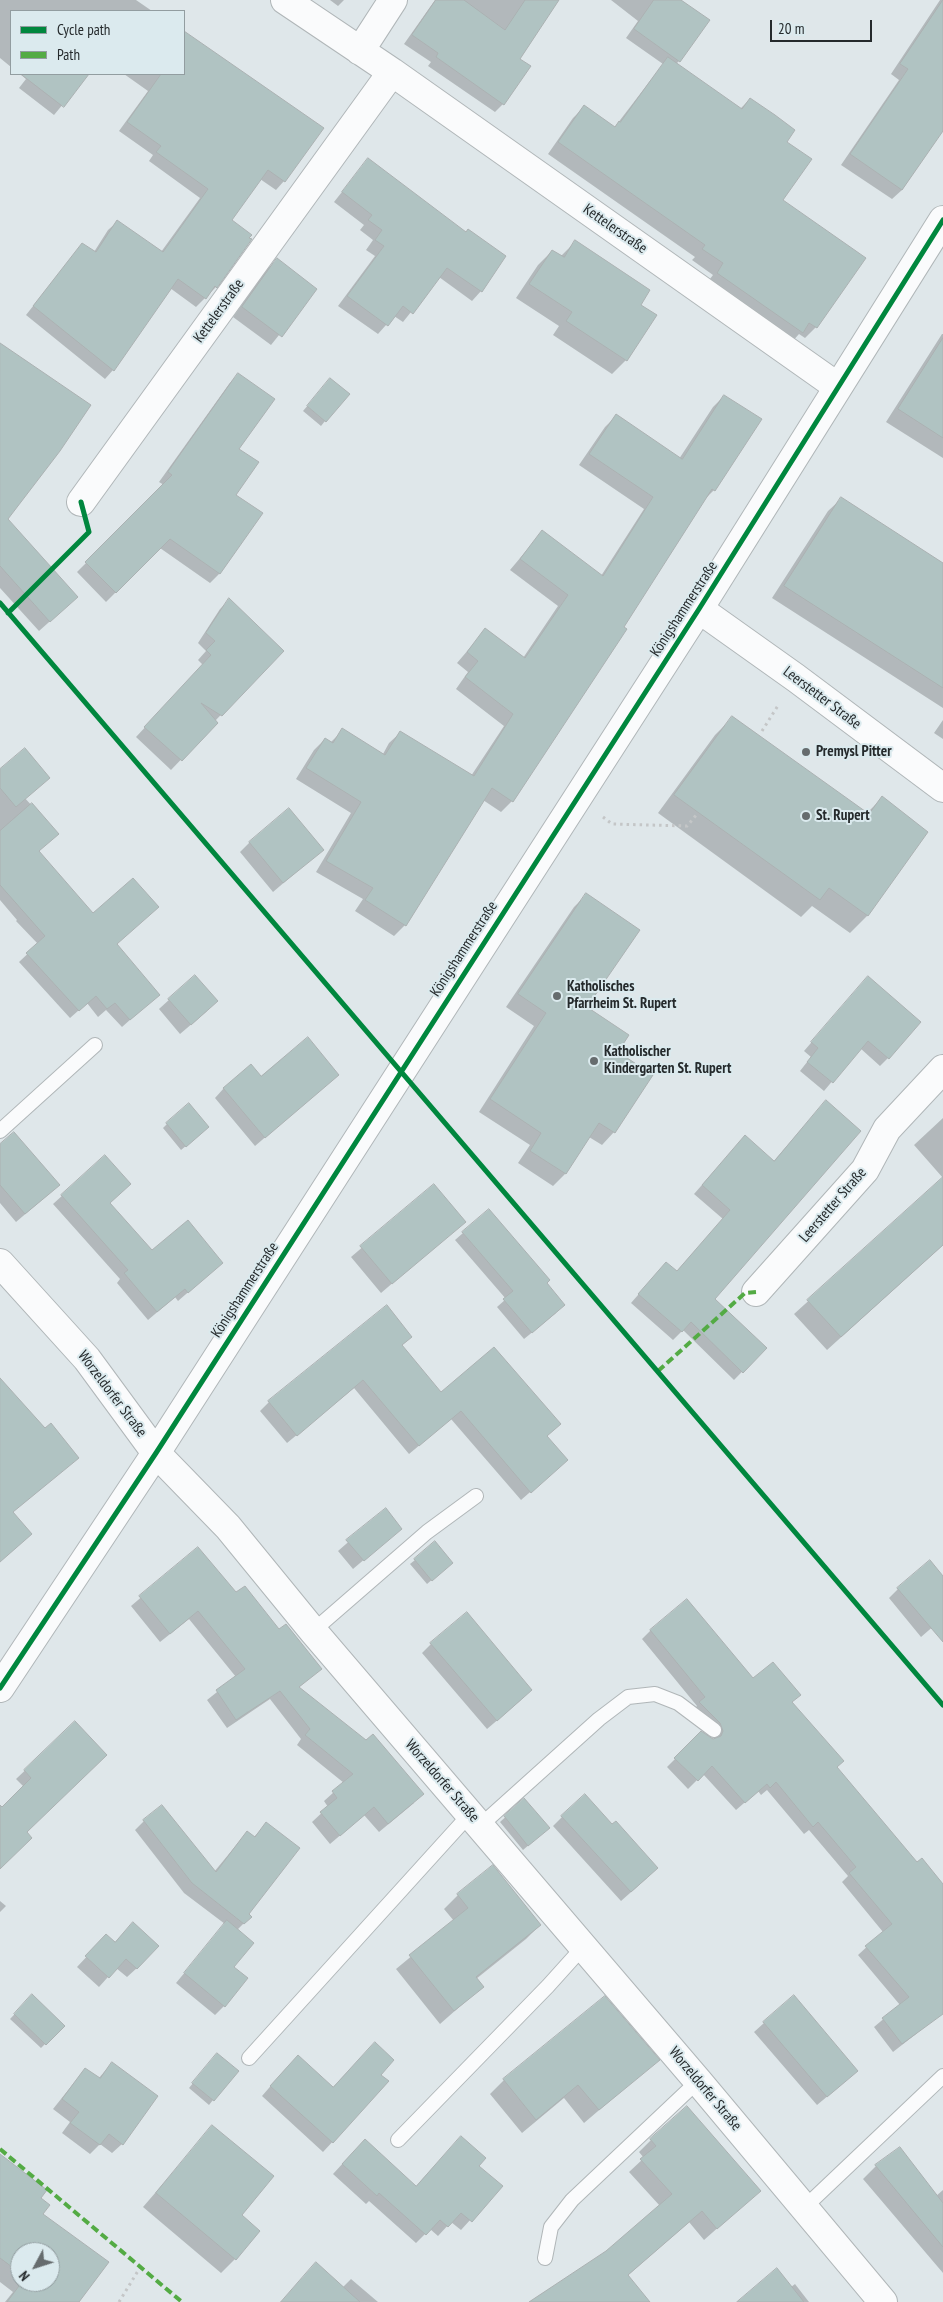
<!DOCTYPE html>
<meta charset="utf-8">
<style>
body{margin:0}
#map{position:relative;width:943px;height:2302px;overflow:hidden;background:#dfe7ea;font-family:"PT Sans Narrow",sans-serif}
canvas{display:block}
.legend{position:absolute;left:10px;top:10px;width:175px;height:65px;box-sizing:border-box;background:#dbeaee;border:1px solid #929da0;margin:0;padding:6px 9px;list-style:none;font-size:15px;color:#252a2c}
.legend li{display:flex;align-items:center;gap:10px;height:25px}
.legend b{width:25px;border:1px solid #929da0}
.north{position:absolute;left:10px;top:2242px;width:50px;height:50px;box-sizing:border-box;background:#dbeaee;border:1px solid #929da0;border-radius:50%;rotate:230deg;font-size:14px;font-weight:700;line-height:20px;text-align:center;color:#252a2c}
.north::after{content:'';display:block;margin:auto;width:18px;height:22px;background:#666c6e;clip-path:polygon(50% 0,100% 100%,50% 72%,0 100%)}
.scale{position:absolute;left:770px;top:20px;width:102px;height:22px;box-sizing:border-box;border:2px solid #252a2c;border-top:0;padding-left:6px;font-size:15px;line-height:18px;white-space:nowrap;color:#252a2c;-webkit-text-stroke:4px #dbeaee;paint-order:stroke}
</style>
<div id="map">
<canvas width="943" height="2302"></canvas>
<ul class="legend">
<li><b style="height:6px;background:#00873e"></b>Cycle path</li>
<li><b style="height:6px;background:#53ab44"></b>Path</li>
</ul>
<div class="north">N</div>
<div class="scale">20 m</div>
</div>
<script>
const c = document.querySelector('canvas').getContext('2d');
c.lineJoin = 'round';
function fillPath(path, color) {
  c.fillStyle = color;
  c.fill(path, 'evenodd');
}
function stroke(path, color, width, dash) {
  c.strokeStyle = color;
  c.lineWidth = width;
  c.lineCap = dash ? 'butt' : 'round';
  c.setLineDash(dash || []);
  c.stroke(path);
}
function drawText(font, color, halo, rows, align = 'center') {
  c.font = font + ' "PT Sans Narrow",sans-serif';
  c.lineWidth = 4;
  c.setLineDash([]);
  c.textBaseline = 'middle';
  c.strokeStyle = halo;
  c.fillStyle = color;
  for (const [text, x, y, turn = 0] of rows) {
    c.save();
    c.translate(x, y);
    c.rotate((+turn || 0) * Math.PI / 180);
    c.textAlign = isNaN(turn) ? turn : align;
    if (halo) c.strokeText(text, 0, 0);
    c.fillText(text, 0, 0);
    c.restore();
  }
}
const shadow = new Path2D(`
 M 0,0 L 136,0 L 152,11 L 11,11 L 11,67 L 0,58 Z
 M 330,0 L 344,0 L 338,6 Z
 M 435,0 L 557,0 L 518,59 L 503,104 L 495,112 L 428,66 L 431,62 L 404,44 Z
 M 611,0 L 679,0 L 679,61 L 676,64 L 740,109 L 750,99 L 785,142 L 781,201 L 864,258 L 816,327 L 805,338 L 799,334 L 791,343 L 706,284 L 713,275 L 692,260 L 695,257 L 548,154 L 573,118 L 584,107 L 614,128 L 663,64 L 626,38 L 638,21 Z
 M 940,0 L 943,0 L 943,129 L 902,190 L 892,199 L 841,165 L 899,80 L 891,74 Z
 M 184,33 L 322,128 L 284,181 L 276,190 L 260,179 L 230,221 L 250,240 L 216,287 L 196,307 L 170,288 L 113,370 L 105,379 L 26,315 L 74,254 L 94,252 L 108,230 L 117,222 L 161,252 L 200,198 L 149,161 L 153,155 L 119,131 L 148,91 L 124,74 L 184,74 Z
 M 20,74 L 88,74 L 54,115 L 19,88 L 26,79 Z
 M 368,159 L 466,233 L 481,291 L 472,301 L 439,277 L 403,322 L 394,316 L 378,334 L 338,306 L 375,256 L 366,250 L 373,240 L 360,230 L 364,225 L 334,202 Z
 M 575,242 L 639,305 L 626,360 L 612,374 L 553,335 L 559,326 L 516,298 L 538,265 L 552,251 L 560,257 Z
 M 277,260 L 316,289 L 271,345 L 233,317 L 267,269 Z
 M 942,334 L 943,334 L 943,458 L 886,422 Z
 M 0,356 L 6,519 L 66,607 L 39,631 L 0,588 Z
 M 238,374 L 238,449 L 234,495 L 261,514 L 219,574 L 210,583 L 160,548 L 106,602 L 77,572 L 164,485 L 159,482 L 229,384 Z
 M 326,384 L 325,421 L 321,426 L 303,411 Z
 M 724,396 L 714,490 L 704,500 L 512,801 L 501,812 L 483,800 L 405,925 L 394,936 L 355,911 L 363,899 L 316,872 L 351,813 L 296,779 L 314,750 L 325,739 L 330,743 L 343,730 L 383,754 L 389,743 L 400,733 L 471,776 L 504,726 L 456,689 L 468,672 L 457,663 L 486,629 L 523,658 L 558,606 L 510,570 L 542,532 L 601,576 L 644,509 L 579,465 L 605,427 L 616,416 L 679,459 L 713,407 Z
 M 841,499 L 943,565 L 943,708 L 772,598 L 828,511 Z
 M 229,600 L 282,651 L 215,721 L 216,723 L 171,770 L 136,737 L 203,665 L 198,660 L 206,651 L 198,643 L 220,609 Z
 M 733,717 L 866,814 L 882,798 L 926,833 L 867,916 L 850,933 L 812,906 L 801,917 L 658,813 L 715,735 Z
 M 943,720 L 943,739 L 934,733 Z
 M 0,771 L 57,833 L 38,851 L 158,995 L 122,1027 L 106,1010 L 98,1017 L 87,1003 L 70,1018 L 19,962 L 38,944 L 16,921 L 17,920 L 0,900 Z
 M 250,842 L 322,850 L 273,892 L 240,852 Z
 M 586,895 L 586,1007 L 617,1052 L 614,1132 L 602,1145 L 589,1137 L 565,1174 L 553,1186 L 518,1163 L 530,1145 L 479,1112 L 534,1026 L 506,1007 L 574,907 Z
 M 194,977 L 207,1011 L 180,1034 L 159,1009 Z
 M 860,986 L 888,1058 L 880,1066 L 860,1048 L 824,1091 L 800,1071 L 811,1057 L 804,1051 Z
 M 338,1075 L 255,1146 L 215,1098 L 224,1088 L 261,1078 Z
 M 818,1110 L 714,1299 L 765,1348 L 734,1380 L 683,1330 L 673,1340 L 631,1303 L 658,1272 L 676,1272 L 723,1219 L 694,1194 L 737,1145 L 773,1162 Z
 M 943,1118 L 943,1178 L 914,1145 Z
 M 167,1124 L 203,1132 L 181,1150 L 163,1128 Z
 M 105,1157 L 108,1204 L 152,1252 L 222,1263 L 178,1301 L 175,1297 L 148,1320 L 117,1283 L 120,1279 L 53,1204 Z
 M 0,1168 L 50,1193 L 16,1222 L 0,1203 Z
 M 943,1179 L 943,1245 L 827,1350 L 794,1314 Z
 M 434,1186 L 464,1222 L 381,1293 L 351,1257 Z
 M 463,1233 L 556,1313 L 524,1339 L 497,1307 L 506,1299 L 455,1240 Z
 M 411,1337 L 401,1346 L 441,1394 L 546,1437 L 567,1460 L 521,1500 L 451,1419 L 409,1454 L 354,1388 L 287,1443 L 260,1411 L 269,1402 Z
 M 0,1380 L 45,1429 L 78,1458 L 15,1510 L 0,1491 Z
 M 385,1510 L 400,1529 L 353,1569 L 338,1551 Z
 M 198,1549 L 236,1594 L 320,1669 L 298,1688 L 414,1803 L 379,1832 L 364,1815 L 330,1844 L 312,1822 L 328,1807 L 324,1801 L 344,1783 L 297,1745 L 301,1739 L 270,1699 L 227,1728 L 207,1700 L 236,1677 L 189,1619 L 160,1642 L 131,1606 Z
 M 415,1560 L 447,1567 L 427,1584 L 410,1564 Z
 M 943,1578 L 943,1618 L 921,1637 L 889,1598 L 898,1589 Z
 M 651,1630 L 753,1680 L 791,1703 L 836,1767 L 917,1864 L 943,1886 L 943,2007 L 916,2034 L 893,2052 L 874,2027 L 900,2005 L 858,1955 L 883,1932 L 842,1882 L 848,1876 L 809,1830 L 804,1834 L 767,1790 L 761,1795 L 758,1791 L 736,1810 L 703,1774 L 688,1789 L 667,1767 L 701,1733 L 709,1738 L 714,1739 L 714,1736 L 692,1712 L 697,1706 L 642,1639 Z
 M 431,1644 L 521,1700 L 487,1729 L 422,1653 Z
 M 75,1723 L 0,1849 L 0,1810 L 24,1787 L 16,1779 Z
 M 524,1800 L 544,1832 L 523,1850 L 500,1822 Z
 M 562,1817 L 612,1826 L 647,1878 L 621,1901 L 553,1826 Z
 M 144,1821 L 214,1872 L 247,1832 L 254,1837 L 266,1824 L 248,1914 L 250,1917 L 237,1930 L 232,1968 L 224,2006 L 215,2015 L 176,1983 L 225,1924 L 184,1893 L 135,1830 Z
 M 458,1895 L 540,1925 L 526,1939 L 476,1979 L 482,1987 L 440,2024 L 396,1969 L 454,1921 L 444,1909 Z
 M 0,1901 L 6,1906 L 0,1912 Z
 M 106,1936 L 137,1968 L 127,1977 L 116,1968 L 99,1987 L 77,1967 Z
 M 32,1996 L 63,2026 L 41,2048 L 10,2019 Z
 M 604,1998 L 658,2060 L 584,2123 L 564,2098 L 522,2133 L 490,2094 L 504,2080 Z
 M 764,2023 L 847,2080 L 817,2105 L 754,2032 Z
 M 213,2059 L 213,2100 L 209,2105 L 189,2088 Z
 M 112,2063 L 122,2144 L 112,2153 L 100,2144 L 90,2154 L 62,2133 L 70,2122 L 53,2109 L 85,2069 L 98,2079 Z
 M 288,2066 L 333,2089 L 380,2075 L 388,2082 L 323,2152 L 262,2096 Z
 M 212,2127 L 240,2215 L 235,2259 L 221,2273 L 143,2207 Z
 M 461,2137 L 477,2166 L 501,2186 L 461,2230 L 451,2222 L 438,2236 L 430,2229 L 416,2243 L 369,2201 L 366,2204 L 333,2174 L 355,2150 L 416,2187 Z
 M 651,2140 L 747,2202 L 704,2240 L 689,2222 L 627,2276 L 648,2302 L 567,2302 L 660,2206 L 629,2172 L 644,2158 L 639,2152 Z
 M 0,2155 L 39,2199 L 42,2214 L 78,2302 L 5,2302 L 13,2292 L 0,2282 ZM 20,2252 L 50,2252 L 50,2282 L 20,2282 Z
 M 876,2166 L 936,2196 L 943,2190 L 943,2273 L 863,2179 Z
 M 302,2278 L 342,2288 L 351,2279 L 378,2302 L 281,2302 Z
 M 795,2284 L 809,2302 L 739,2302 L 791,2287 Z`);
const building = new Path2D(`
 M 436,0 L 464,0 L 505,30 L 525,0 L 559,0 L 520,59 L 531,66 L 504,105 L 436,57 L 438,53 L 412,35 Z
 M 654,0 L 681,0 L 710,20 L 680,62 L 634,29 Z
 M 943,0 L 943,131 L 902,190 L 850,154 L 908,69 L 900,64 Z
 M 184,31 L 324,128 L 285,182 L 268,170 L 232,220 L 252,235 L 249,238 L 252,239 L 217,288 L 215,286 L 206,299 L 178,279 L 114,371 L 33,306 L 82,243 L 96,252 L 117,220 L 163,252 L 208,189 L 156,152 L 161,146 L 127,122 L 161,74 L 184,74 Z
 M 668,57 L 742,109 L 750,98 L 775,115 L 795,130 L 787,142 L 812,159 L 783,200 L 866,258 L 817,328 L 809,323 L 803,333 L 717,273 L 723,263 L 702,249 L 705,245 L 558,142 L 584,105 L 615,127 L 619,121 L 620,122 Z
 M 21,74 L 89,74 L 64,107 Z
 M 368,158 L 466,232 L 468,229 L 506,256 L 482,292 L 447,268 L 413,314 L 403,306 L 388,326 L 347,296 L 384,246 L 375,240 L 382,230 L 368,220 L 372,215 L 342,192 Z
 M 575,240 L 650,290 L 641,305 L 657,315 L 627,361 L 566,321 L 572,312 L 529,284 L 552,250 L 564,257 Z
 M 277,258 L 317,289 L 282,337 L 242,307 Z
 M 943,338 L 943,438 L 898,409 Z
 M 0,343 L 91,405 L 60,451 L 8,519 L 78,597 L 50,622 L 0,566 Z
 M 238,373 L 275,399 L 239,449 L 259,462 L 236,495 L 263,513 L 220,574 L 170,539 L 116,593 L 85,562 L 172,475 L 168,472 Z
 M 330,378 L 350,394 L 326,422 L 307,406 Z
 M 724,395 L 762,419 L 715,491 L 712,489 L 624,627 L 627,629 L 513,802 L 492,788 L 406,926 L 365,900 L 373,888 L 326,861 L 361,802 L 306,768 L 325,738 L 333,743 L 342,728 L 385,755 L 400,731 L 474,776 L 513,714 L 465,677 L 478,661 L 467,652 L 485,628 L 525,658 L 568,595 L 520,559 L 542,530 L 603,576 L 653,497 L 589,454 L 616,414 L 682,459 Z
 M 841,497 L 943,563 L 943,688 L 784,586 Z
 M 229,598 L 284,651 L 222,716 L 201,703 L 218,723 L 182,761 L 144,727 L 211,655 L 206,650 L 215,641 L 206,633 Z
 M 732,716 L 869,814 L 882,796 L 928,832 L 868,916 L 829,888 L 820,900 L 674,795 Z
 M 25,748 L 50,778 L 16,807 L 0,788 L 0,769 Z
 M 32,803 L 59,834 L 39,851 L 93,913 L 133,878 L 159,907 L 117,944 L 160,995 L 130,1020 L 115,1003 L 107,1009 L 96,996 L 79,1011 L 26,953 L 45,936 L 0,885 L 0,831 Z
 M 289,808 L 324,850 L 283,883 L 249,842 Z
 M 586,893 L 640,930 L 587,1007 L 629,1035 L 618,1052 L 653,1075 L 615,1133 L 599,1123 L 566,1174 L 530,1151 L 541,1133 L 490,1099 L 546,1013 L 518,994 Z
 M 195,975 L 218,1001 L 191,1025 L 168,999 Z
 M 868,976 L 921,1022 L 889,1059 L 868,1041 L 833,1083 L 807,1062 L 818,1048 L 811,1042 Z
 M 308,1037 L 339,1075 L 265,1138 L 223,1088 L 251,1064 L 261,1076 Z
 M 826,1100 L 861,1131 L 715,1299 L 767,1348 L 743,1373 L 691,1322 L 682,1332 L 638,1294 L 666,1262 L 677,1271 L 730,1210 L 702,1185 L 745,1135 L 774,1161 Z
 M 189,1103 L 209,1127 L 186,1147 L 166,1123 Z
 M 14,1132 L 60,1185 L 25,1214 L 0,1185 L 0,1144 Z
 M 105,1155 L 131,1184 L 110,1203 L 152,1250 L 188,1220 L 223,1263 L 188,1293 L 185,1289 L 157,1312 L 124,1273 L 128,1270 L 61,1195 Z
 M 943,1177 L 943,1245 L 841,1337 L 807,1300 Z
 M 434,1184 L 466,1222 L 392,1284 L 360,1246 Z
 M 489,1209 L 550,1280 L 547,1283 L 565,1305 L 532,1333 L 503,1299 L 513,1291 L 462,1232 Z
 M 387,1305 L 412,1337 L 402,1345 L 441,1392 L 494,1347 L 561,1424 L 547,1436 L 568,1460 L 531,1493 L 461,1411 L 419,1446 L 363,1380 L 297,1436 L 268,1401 Z
 M 0,1378 L 45,1428 L 51,1423 L 79,1458 L 13,1512 L 32,1534 L 0,1562 Z
 M 386,1508 L 402,1529 L 364,1561 L 346,1540 Z
 M 435,1541 L 453,1563 L 432,1581 L 414,1559 Z
 M 198,1547 L 236,1592 L 245,1586 L 279,1629 L 286,1624 L 322,1669 L 299,1687 L 366,1740 L 373,1734 L 424,1794 L 388,1824 L 374,1807 L 340,1836 L 320,1812 L 337,1798 L 332,1791 L 353,1774 L 305,1735 L 310,1729 L 280,1691 L 236,1720 L 216,1690 L 245,1669 L 198,1611 L 170,1634 L 139,1596 Z
 M 930,1560 L 943,1576 L 943,1642 L 897,1588 Z
 M 687,1599 L 753,1678 L 773,1662 L 801,1695 L 792,1702 L 844,1761 L 837,1767 L 917,1862 L 922,1858 L 943,1884 L 943,2014 L 902,2044 L 882,2018 L 909,1997 L 865,1946 L 892,1924 L 849,1873 L 856,1867 L 818,1822 L 813,1827 L 776,1782 L 770,1788 L 767,1784 L 745,1803 L 712,1766 L 698,1781 L 674,1758 L 701,1731 L 713,1739 L 721,1736 L 723,1731 L 720,1723 L 699,1702 L 705,1697 L 650,1630 Z
 M 467,1612 L 532,1690 L 497,1721 L 430,1643 Z
 M 75,1721 L 107,1755 L 27,1832 L 32,1838 L 0,1869 L 0,1805 L 2,1807 L 31,1778 L 24,1770 Z
 M 585,1794 L 612,1824 L 616,1821 L 658,1868 L 631,1892 L 561,1816 Z
 M 524,1798 L 550,1828 L 528,1846 L 504,1816 Z
 M 162,1805 L 216,1872 L 247,1831 L 255,1837 L 266,1822 L 300,1848 L 249,1914 L 252,1917 L 244,1924 L 192,1883 L 143,1820 Z
 M 493,1865 L 541,1925 L 476,1977 L 484,1987 L 454,2011 L 409,1955 L 468,1908 L 457,1894 Z
 M 227,1920 L 254,1943 L 234,1967 L 248,1978 L 225,2007 L 184,1973 Z
 M 133,1922 L 159,1946 L 137,1969 L 126,1959 L 109,1978 L 85,1956 L 106,1934 L 115,1942 Z
 M 32,1994 L 65,2026 L 46,2045 L 14,2014 Z
 M 794,1995 L 858,2071 L 827,2097 L 763,2022 Z
 M 605,1996 L 660,2060 L 599,2110 L 578,2085 L 536,2120 L 503,2079 Z
 M 375,2042 L 394,2060 L 381,2075 L 389,2081 L 333,2143 L 270,2086 L 298,2055 L 333,2087 Z
 M 217,2053 L 239,2071 L 214,2101 L 192,2083 Z
 M 112,2062 L 158,2096 L 123,2145 L 109,2134 L 100,2145 L 70,2123 L 79,2112 L 62,2099 L 85,2068 L 100,2078 Z
 M 687,2106 L 761,2191 L 717,2229 L 702,2211 L 628,2275 L 650,2302 L 529,2302 L 606,2251 L 672,2194 L 640,2159 L 656,2146 L 650,2139 Z
 M 212,2125 L 274,2176 L 242,2215 L 260,2231 L 236,2260 L 156,2193 Z
 M 461,2136 L 486,2158 L 479,2166 L 503,2186 L 472,2222 L 461,2213 L 448,2227 L 440,2220 L 426,2235 L 379,2193 L 377,2196 L 342,2164 L 365,2139 L 416,2186 Z
 M 900,2147 L 943,2203 L 943,2247 L 875,2165 Z
 M 0,2154 L 47,2190 L 41,2198 L 50,2205 L 43,2214 L 109,2262 L 79,2302 L 7,2302 L 22,2282 L 50,2282 L 50,2252 L 20,2252 L 20,2273 L 0,2258 Z
 M 316,2262 L 360,2302 L 281,2302 Z
 M 777,2268 L 804,2302 L 737,2302 Z`);
const path = new Path2D(`
 M 762,731 L 779,704
 M 603,817 L 612,824 L 687,826 L 698,813
 M 119,2302 L 141,2266`);
const lane = new Path2D(`
 M 0,1131 L 95,1045
 M 313,1631 L 427,1532 L 476,1496
 M 480,1826 L 599,1719 L 628,1697 L 655,1694 L 678,1703 L 714,1730
 M 249,2058 L 470,1814
 M 398,2140 L 548,1986 L 584,1946
 M 805,2207 L 943,2076
 M 545,2258 L 551,2227 L 572,2200 L 698,2081`);
const street = new Path2D(`
 M 285,0 L 392,72 L 838,387
 M 360,51 L 393,0
 M 81,502 L 392,72
 M 699,609 L 796,678 L 943,788
 M 0,1263 L 87,1359 L 156,1453 L 228,1527 L 313,1631 L 698,2081 L 883,2302
 M 756,1292 L 865,1170 L 887,1129 L 943,1069
 M 0,1688 L 156,1453 L 699,609 L 943,220`);
const quiet = new Path2D(`
 M 658,1371 L 745,1293 L 756,1292
 M 0,2149 L 182,2302`);
const cycleway = new Path2D(`
 M 0,603 L 943,1705
 M 8,613 L 89,532 L 81,502
 M 0,1688 L 156,1453 L 699,609 L 943,220`);
const markers = [
 [806,752,5,"#666c6e"],
 [806,816,5,"#666c6e"],
 [557,996,5,"#666c6e"],
 [594,1061,5,"#666c6e"]
];
const streetNames = [
 ["Kettelerstraße",615,229,35],
 ["Kettelerstraße",219,311,-54],
 ["Königshammerstraße",684,609,-57],
 ["Leerstetter Straße",822,698,37],
 ["Königshammerstraße",464,949,-57],
 ["Leerstetter Straße",833,1205,-49],
 ["Königshammerstraße",245,1290,-57],
 ["Worzeldorfer Straße",112,1394,53],
 ["Worzeldorfer Straße",442,1781,49],
 ["Worzeldorfer Straße",705,2089,50]
];
const poiNames = [
 ["Premysl Pitter",816,752],
 ["St. Rupert",816,816],
 ["Katholisches",567,987],
 ["Pfarrheim St. Rupert",567,1004],
 ["Katholischer",604,1052],
 ["Kindergarten St. Rupert",604,1069]
];
fillPath(shadow, '#0003');
fillPath(building, '#b0c3c2');
stroke(building, '#abb1b2', 1);
stroke(lane, '#b0b6b8', 16);
stroke(street, '#b0b6b8', 30);
stroke(path, '#c4c6c7', 3, [2.5, 4]);
stroke(lane, '#fafbfc', 14);
stroke(street, '#fafbfc', 28);
stroke(quiet, '#53ab44', 4, [8, 4]);
stroke(cycleway, '#00873e', 5);
for (const [x, y, r, color] of markers) {
  const dot = new Path2D();
  dot.arc(x, y, r, 0, 2 * Math.PI);
  c.fillStyle = color;
  c.fill(dot);
  stroke(dot, '#dbeaee', 2);
}
drawText('15px', '#252a2c', '#dbeaee', streetNames);
drawText('bold 15px', '#252a2c', '#dbeaee', poiNames, 'left');
</script>
